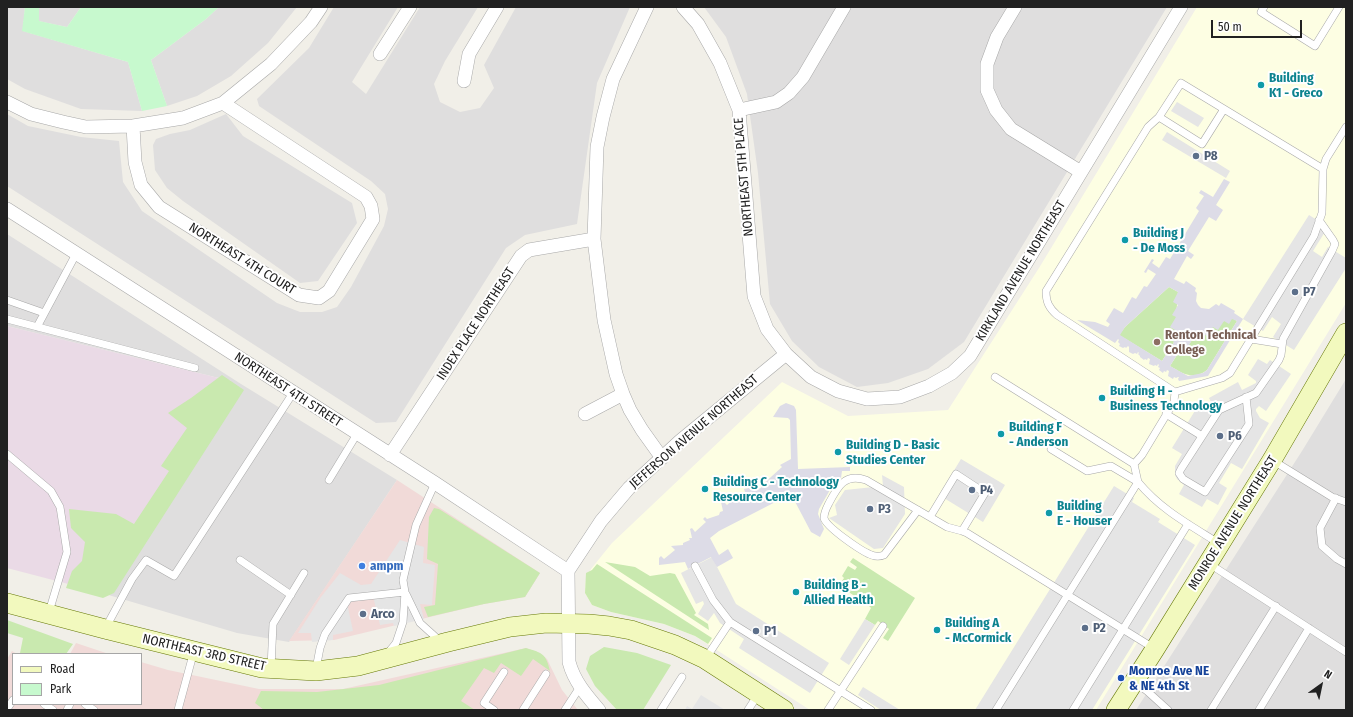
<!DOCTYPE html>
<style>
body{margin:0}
#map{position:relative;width:1353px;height:717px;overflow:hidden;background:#f1efe8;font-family:"Fira Sans Condensed",sans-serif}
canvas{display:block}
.frame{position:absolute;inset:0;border:8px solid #212121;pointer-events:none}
.legend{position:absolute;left:12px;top:653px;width:130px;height:52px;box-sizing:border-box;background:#fff;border:1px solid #a6a6a6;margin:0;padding:5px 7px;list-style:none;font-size:12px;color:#212121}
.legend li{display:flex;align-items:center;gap:8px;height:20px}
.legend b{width:20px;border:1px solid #a6a6a6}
.north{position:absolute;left:1301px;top:665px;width:40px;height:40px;-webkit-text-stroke:3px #fff;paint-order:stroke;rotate:33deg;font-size:11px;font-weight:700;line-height:16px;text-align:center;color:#212121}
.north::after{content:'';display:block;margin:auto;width:14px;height:18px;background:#212121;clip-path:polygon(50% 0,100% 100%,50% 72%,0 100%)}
.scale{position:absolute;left:1211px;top:20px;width:91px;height:18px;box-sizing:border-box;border:2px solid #212121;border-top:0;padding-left:5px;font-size:12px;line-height:14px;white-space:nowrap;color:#212121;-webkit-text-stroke:3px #fff;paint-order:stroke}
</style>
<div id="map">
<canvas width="1353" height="717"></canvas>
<div class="frame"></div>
<ul class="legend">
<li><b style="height:5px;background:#f2f9be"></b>Road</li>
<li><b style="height:11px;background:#c7f9ce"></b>Park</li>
</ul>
<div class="north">N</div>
<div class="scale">50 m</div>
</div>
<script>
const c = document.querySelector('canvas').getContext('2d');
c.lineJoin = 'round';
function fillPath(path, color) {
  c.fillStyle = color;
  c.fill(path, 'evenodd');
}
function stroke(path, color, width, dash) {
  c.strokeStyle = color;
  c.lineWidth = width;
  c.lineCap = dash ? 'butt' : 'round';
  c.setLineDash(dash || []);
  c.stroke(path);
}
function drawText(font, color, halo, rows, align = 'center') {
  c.font = font + ' "Fira Sans Condensed",sans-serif';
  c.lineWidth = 4;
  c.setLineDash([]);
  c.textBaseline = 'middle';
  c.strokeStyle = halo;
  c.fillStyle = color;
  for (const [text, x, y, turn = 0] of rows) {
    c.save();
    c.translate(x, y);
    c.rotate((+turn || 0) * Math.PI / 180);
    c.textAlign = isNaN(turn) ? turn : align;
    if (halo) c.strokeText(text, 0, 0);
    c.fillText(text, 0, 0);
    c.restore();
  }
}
const residential = new Path2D(`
 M 7,7 L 25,7 L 23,31 L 128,62 L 142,111 L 81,109 L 25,89 L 7,79 Z
 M 39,7 L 81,7 L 67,27 L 38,21 Z
 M 219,7 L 297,7 L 268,43 L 231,76 L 197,96 L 167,106 L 151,60 L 206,19 Z
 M 334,7 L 398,7 L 352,82 L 366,94 L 420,7 L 478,7 L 445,61 L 434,84 L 440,102 L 460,112 L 480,108 L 494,88 L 484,65 L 516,7 L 630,7 L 597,83 L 577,224 L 525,235 L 506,248 L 396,422 L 376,423 L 7,186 L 7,114 L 28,126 L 81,137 L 119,141 L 123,182 L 142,211 L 277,303 L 300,312 L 322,312 L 337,307 L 351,287 L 384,226 L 388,209 L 385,194 L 371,181 L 259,106 L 257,99 L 309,48 Z
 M 704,7 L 1167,7 L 964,342 L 928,369 L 888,383 L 857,387 L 819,367 L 792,341 L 770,304 L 758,173 L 747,94 L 726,37 Z
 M 226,114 L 243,136 L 352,203 L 357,223 L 318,281 L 300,283 L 183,201 L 167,188 L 155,170 L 153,145 L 156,139 L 170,134 L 190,130 Z
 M 7,234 L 241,384 L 397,480 L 289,642 L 237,633 L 95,591 L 231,381 L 7,326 Z
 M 1346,379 L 1346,710 L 1136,710 L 1302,451 Z`);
const commercial = new Path2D(`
 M 397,480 L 540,573 L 525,597 L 484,604 L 334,640 L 289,641 Z
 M 76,643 L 109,654 L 70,654 Z
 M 526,648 L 540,653 L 547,659 L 562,690 L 578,710 L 7,710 L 7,659 L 12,651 L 17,654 L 13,654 L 13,704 L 141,704 L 141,662 L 168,670 L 259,689 L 343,689 Z`);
const industrial = new Path2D(`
 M 7,326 L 231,381 L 95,591 L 7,568 Z`);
const education = new Path2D(`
 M 1197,7 L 1346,7 L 1346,303 L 1096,710 L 810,710 L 695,636 L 664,624 L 611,612 L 592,605 L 585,593 L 586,579 L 591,569 L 612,543 L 782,382 L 848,416 L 948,410 L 1039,268 Z`);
const grass = new Path2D(`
 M 1169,287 L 1178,292 L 1174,342 L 1162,361 L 1119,335 L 1125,327 Z
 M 1232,318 L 1237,321 L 1207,370 C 1193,381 1182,373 1170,366 L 1182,347 L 1186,349 L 1192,340 L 1194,341 L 1200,332 L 1224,321 Z
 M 222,375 L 244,390 L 114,593 L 103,598 L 66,588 L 72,571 L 82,561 L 85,542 L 71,528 L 69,509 L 116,514 L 134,524 L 169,471 L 161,466 L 187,428 L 168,413 L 191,398 Z
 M 434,508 L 439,509 L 540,573 L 525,597 L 484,604 L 428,617 L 424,607 L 435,605 L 438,564 L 427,559 L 429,517 Z
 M 853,558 L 915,598 L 888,641 L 883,638 L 889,629 L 878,621 L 875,625 L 865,619 L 871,608 L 869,606 L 840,586 L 839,580 L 842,581 L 844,578 L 842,576 L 848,566 L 855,570 L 857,567 L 850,562 Z
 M 605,562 L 635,567 L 650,576 L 670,573 L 675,574 L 696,613 L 694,615 L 708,624 L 709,630 Z
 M 597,564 L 712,638 L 708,644 L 695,636 L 664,624 L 611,612 L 592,605 L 585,593 L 586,573 L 592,570 Z
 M 7,620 L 73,644 L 66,654 L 22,654 L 20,653 L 23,638 L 7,633 Z
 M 604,647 L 637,653 L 671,665 L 643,710 L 617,710 L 595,686 L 586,669 L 590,656 Z
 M 526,648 C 543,653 546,654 550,671 L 533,659 L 521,676 L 501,663 L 494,673 L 484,668 L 461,701 L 475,710 L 264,710 L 255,703 L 261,691 L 317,692 L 379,685 Z`);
const park = new Path2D(`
 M 25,7 L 39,7 L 39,21 L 67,27 L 81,7 L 219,7 L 206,19 L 151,60 L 167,106 L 142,111 L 128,62 L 22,31 Z`);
const parking = new Path2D(`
 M 1177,102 L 1204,118 L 1198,127 L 1171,111 Z
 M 1167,132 L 1230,171 L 1226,178 L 1162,140 Z
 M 1309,215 L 1328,227 L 1313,251 L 1322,257 L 1328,247 L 1346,258 L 1346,268 L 1294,350 L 1273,337 L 1281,324 L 1272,317 L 1263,331 L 1243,319 Z
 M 1258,359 L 1267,364 L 1270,360 L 1291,374 L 1266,411 L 1259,406 L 1256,409 L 1256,411 L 1260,418 L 1269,423 L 1242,469 L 1231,463 L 1219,483 L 1227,488 L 1218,505 L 1207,499 L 1202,507 L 1179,494 L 1184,485 L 1177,479 L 1175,475 L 1175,466 L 1182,454 L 1172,448 L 1201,401 L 1211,407 L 1213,406 L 1209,398 L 1238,382 L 1242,390 L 1256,383 L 1256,381 L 1248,375 Z
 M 961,459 L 1005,485 L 983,522 L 939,495 Z
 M 882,475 L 904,487 L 905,514 L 883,548 L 874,549 L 829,518 L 837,515 L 835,505 L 845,490 L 883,486 Z
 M 1114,486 L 1134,498 L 1132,502 L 1160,519 L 1158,522 L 1195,545 L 1092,710 L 975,710 Z
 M 400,540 L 424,547 L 423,563 L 435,565 L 432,605 L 420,604 L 424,619 L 394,626 L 393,623 L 380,625 L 373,596 L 347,603 L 353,631 L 333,635 L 333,640 L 312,642 L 311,633 L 298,633 L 321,597 L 340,573 L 361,585 L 371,584 Z
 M 712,557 L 736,604 L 829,663 L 810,693 L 739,648 L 744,639 L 720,623 L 714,613 L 708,621 L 698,614 L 704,604 L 703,601 L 696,604 L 681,573 Z
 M 865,619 L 875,625 L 849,665 L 840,659 Z
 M 863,687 L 900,710 L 881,710 L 858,695 Z
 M 701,695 L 725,710 L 685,710 L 687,706 L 692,709 Z`);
const plaza = new Path2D(`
 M 1224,179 L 1230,182 L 1216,205 L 1223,210 L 1216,221 L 1209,217 L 1188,251 L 1194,255 L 1191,259 L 1187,256 L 1174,279 L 1184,284 L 1186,281 L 1196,288 L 1195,291 L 1197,293 L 1196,301 L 1198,305 L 1201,308 L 1209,309 L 1216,304 L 1219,306 L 1221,303 L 1235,311 L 1234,313 L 1243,319 L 1208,376 L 1179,381 L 1178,379 L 1179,377 L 1178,377 L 1176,378 L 1174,377 L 1173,379 L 1168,376 L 1169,371 L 1167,370 L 1166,372 L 1164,371 L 1163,373 L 1159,370 L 1160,368 L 1158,367 L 1159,365 L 1158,364 L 1157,366 L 1155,365 L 1154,366 L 1149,364 L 1150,359 L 1148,358 L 1147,360 L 1145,359 L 1144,360 L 1140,357 L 1140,356 L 1138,354 L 1139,353 L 1138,352 L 1137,354 L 1135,353 L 1133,354 L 1129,352 L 1129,347 L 1128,346 L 1126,348 L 1125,347 L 1123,348 L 1119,346 L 1120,344 L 1118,342 L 1119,340 L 1118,339 L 1115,343 L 1077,320 L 1095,322 L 1108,327 L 1110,324 L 1106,321 L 1114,308 L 1123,313 L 1132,297 L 1136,299 L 1144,286 L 1147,287 L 1156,274 L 1148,269 L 1146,273 L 1144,272 L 1152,259 L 1154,260 L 1152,263 L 1159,268 L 1166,257 L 1170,259 L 1199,211 L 1196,208 L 1204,196 L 1199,193 L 1201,190 L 1213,197 ZM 1169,287 L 1178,292 L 1173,302 L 1178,305 L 1172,315 L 1176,317 L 1170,327 L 1175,330 L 1170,339 L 1174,342 L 1162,361 L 1120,335 L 1125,327 ZM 1232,319 L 1237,321 L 1207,370 L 1203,373 L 1188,376 L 1170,366 L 1182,347 L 1186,350 L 1192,340 L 1194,341 L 1200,332 L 1207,336 L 1213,327 L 1218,330 L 1224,321 L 1229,324 Z
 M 786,403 L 794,406 L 796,410 L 798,469 L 850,467 L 850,471 L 842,471 L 841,478 L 834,483 L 819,509 L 818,514 L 824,529 L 820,537 L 811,532 L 791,494 L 719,531 L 710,538 L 719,555 L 728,549 L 733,558 L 717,567 L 711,557 L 688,569 L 685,562 L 659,565 L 659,558 L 661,556 L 664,559 L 675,550 L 671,546 L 683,545 L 683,543 L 690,540 L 689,538 L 692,538 L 690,529 L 692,528 L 695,532 L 706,522 L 703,519 L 705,517 L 707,519 L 719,515 L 720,512 L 723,511 L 721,502 L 723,501 L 727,505 L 737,496 L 735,494 L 745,492 L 744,489 L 749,488 L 751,490 L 761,488 L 761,486 L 782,467 L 780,465 L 791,459 L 790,420 L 788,418 L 773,417 L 780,406 Z`);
const lane = new Path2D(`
 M 1264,7 L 1261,12 L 1315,46 L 1339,7
 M 1224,109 L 1202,144 L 1159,117 L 1181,83 L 1323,169
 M 1159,117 L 1148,127 L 1046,291 C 1046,302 1049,308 1057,315 L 1175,392 L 1222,378 L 1230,373 L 1314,236 L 1322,213 L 1323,169 L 1326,159 L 1346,127
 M 7,300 L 44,313
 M 7,319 L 195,368
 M 37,327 L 76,254
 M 1251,339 L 1282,344
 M 995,377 L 1134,464 L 1142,455 L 1174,402 L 1175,392
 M 1246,397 L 1249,424 L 1205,492 L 1183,479 L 1179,473 L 1181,469 L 1219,410 L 1256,393 L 1279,360 L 1281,355 L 1283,339 L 1332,251 L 1335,244 L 1333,240 L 1319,220
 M 1166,414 L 1202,436
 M 1051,449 L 1087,471 L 1111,466 L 1138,482
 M 7,454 L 51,491 L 60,507 L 67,552 L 49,612
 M 1272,460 L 1332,497 L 1346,502
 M 1134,464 L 1138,482
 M 329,480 L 357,434
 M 1336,498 L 1320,528 L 1322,546 L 1337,559 L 1346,564
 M 918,510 L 884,555 C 879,557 875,557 869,554 C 860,550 826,527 824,518 C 824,512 827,507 829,503 C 838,486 845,473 866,480 L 947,527 L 962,531 L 967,533 L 1155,649
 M 930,517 L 956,474 L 985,493 L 962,531
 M 240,560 L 291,595
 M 1208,563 L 1346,652
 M 695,566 L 713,600 L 730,622 L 706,658
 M 406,594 L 420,623 L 440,641
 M 730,622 L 871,710
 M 105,629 L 132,579 L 146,560 L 174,576 L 293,393
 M 388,653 L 396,643 L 403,622 L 405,592 L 403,580 L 416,525 L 435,483
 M 271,668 L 273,624 L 304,573
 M 316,669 L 320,648 L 325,634 L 349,598 L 405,592
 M 1135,682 L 1147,691 L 1168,710
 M 44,704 L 53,710
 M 85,704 L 94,710
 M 7,709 L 13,700
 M 67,710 L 70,704
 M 178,710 L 194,651
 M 494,710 L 484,703 L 504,672
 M 523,710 L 546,674
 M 565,710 L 580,687
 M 661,710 L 682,677
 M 748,710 L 759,693
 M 828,710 L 883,626
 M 996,710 L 1138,482 C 1161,510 1190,525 1220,544
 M 1073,710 L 1188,524
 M 1211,710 L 1276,606
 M 1259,710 L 1309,628`);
const street = new Path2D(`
 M 647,7 L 613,79 L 603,117 L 597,147 L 594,239 L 604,320 L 616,374 L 623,394 L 630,410 L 642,430 L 662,458
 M 683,7 L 698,24 L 720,63 L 739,110 L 754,296 L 767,329 L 786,354 L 811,377 L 838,391 L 867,399 L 900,397 L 929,386 L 952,373 L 970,356 L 1181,7
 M 1015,7 L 997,37 L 987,64 L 987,90 L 996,110 L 1011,129 L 1081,172
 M 380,54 L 410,7
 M 464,81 L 469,54 L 497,7
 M 7,102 L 31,114 L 63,122 L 86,127 L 133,126 L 183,118 L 223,103 L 271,64 L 311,22 L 321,7
 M 739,110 L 776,102 L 789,93 L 803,77 L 844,7
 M 133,126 L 135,162 L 141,185 L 159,207 L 299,295 L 319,298 L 329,291 L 373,219 L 371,206 L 366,197 L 223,103
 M 7,209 L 435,483 L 568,571
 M 585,414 L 623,394
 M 390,455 L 521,256 L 529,250 L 594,239
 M 599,710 C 586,695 574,681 569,662 L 568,571 L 601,521 L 629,488 L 680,441 L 786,354`);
const secondary = new Path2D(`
 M 7,603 L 105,629 L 262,668 L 316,671 L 358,666 L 448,642 L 510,627 L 546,623 L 589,624 L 609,626 L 631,630 L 675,645 L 705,659 L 784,710
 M 1116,710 L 1155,649 L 1272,460 L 1346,333`);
const markers = [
 [1261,85,4,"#0f9aa8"],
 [1196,156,4,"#5c6f8a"],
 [1125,240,4,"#0f9aa8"],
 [1295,292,4,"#5c6f8a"],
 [1157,342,4,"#8d6e63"],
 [1102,398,4,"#0f9aa8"],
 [1001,434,4,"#0f9aa8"],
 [1220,436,4,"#5c6f8a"],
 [838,452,4,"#0f9aa8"],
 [705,489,4,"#0f9aa8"],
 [972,490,4,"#5c6f8a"],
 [870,509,4,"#5c6f8a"],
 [1049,513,4,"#0f9aa8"],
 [362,566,4,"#3f7fe0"],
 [796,592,4,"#0f9aa8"],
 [363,614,4,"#5c6f8a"],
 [1085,628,4,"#5c6f8a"],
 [937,630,4,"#0f9aa8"],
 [756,631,4,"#5c6f8a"],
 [1121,678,4,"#1a4fb4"]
];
const cultureNames = [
 ["Building",1269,78],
 ["K1 - Greco",1269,93],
 ["Building J",1133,233],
 ["- De Moss",1133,248],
 ["Building H -",1110,391],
 ["Business Technology",1110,406],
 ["Building F",1009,427],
 ["- Anderson",1009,442],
 ["Building D - Basic",846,445],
 ["Studies Center",846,460],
 ["Building C - Technology",713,482],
 ["Resource Center",713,497],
 ["Building",1057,506],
 ["E - Houser",1057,521],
 ["Building B -",804,585],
 ["Allied Health",804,600],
 ["Building A",945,623],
 ["- McCormick",945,638]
];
const serviceNames = [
 ["P8",1204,156],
 ["P7",1303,292],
 ["P6",1228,436],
 ["P4",980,490],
 ["P3",878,509],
 ["Arco",371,614],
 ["P2",1093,628],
 ["P1",764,631]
];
const streetNames = [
 ["NORTHEAST 5TH PLACE",744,177,-95],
 ["NORTHEAST 4TH COURT",242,259,32],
 ["KIRKLAND AVENUE NORTHEAST",1021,271,-59],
 ["INDEX PLACE NORTHEAST",476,324,-57],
 ["NORTHEAST 4TH STREET",288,390,33],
 ["JEFFERSON AVENUE NORTHEAST",694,432,-41],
 ["MONROE AVENUE NORTHEAST",1233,523,-58],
 ["NORTHEAST 3RD STREET",204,653,13]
];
const educationNames = [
 ["Renton Technical",1165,335],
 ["College",1165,350]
];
const shopNames = [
 ["ampm",370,566]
];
const transitNames = [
 ["Monroe Ave NE",1129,671],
 ["& NE 4th St",1129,686]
];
fillPath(residential, '#dfdede');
fillPath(commercial, '#f1dad8');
fillPath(industrial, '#eadae6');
fillPath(education, '#fdfee3');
fillPath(grass, '#c9e9af');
fillPath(park, '#c7f9ce');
fillPath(parking, '#e5e5e5');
fillPath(plaza, '#dddce7');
stroke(lane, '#a8a8a8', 8);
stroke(street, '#a8a8a8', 14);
stroke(secondary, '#667907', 20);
stroke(lane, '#fff', 7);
stroke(street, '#fff', 13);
stroke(secondary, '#f2f9be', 19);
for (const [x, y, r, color] of markers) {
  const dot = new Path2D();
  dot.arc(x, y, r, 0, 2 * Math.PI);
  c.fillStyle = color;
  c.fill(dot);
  stroke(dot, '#fff', 1.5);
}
drawText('bold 13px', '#0d838f', '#fff', cultureNames, 'left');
drawText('bold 13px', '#4e5e75', '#fff', serviceNames, 'left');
drawText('13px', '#212121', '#fff', streetNames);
drawText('bold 13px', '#785e54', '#fff', educationNames, 'left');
drawText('bold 13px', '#366cbe', '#fff', shopNames, 'left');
drawText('bold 13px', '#164399', '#fff', transitNames, 'left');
</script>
